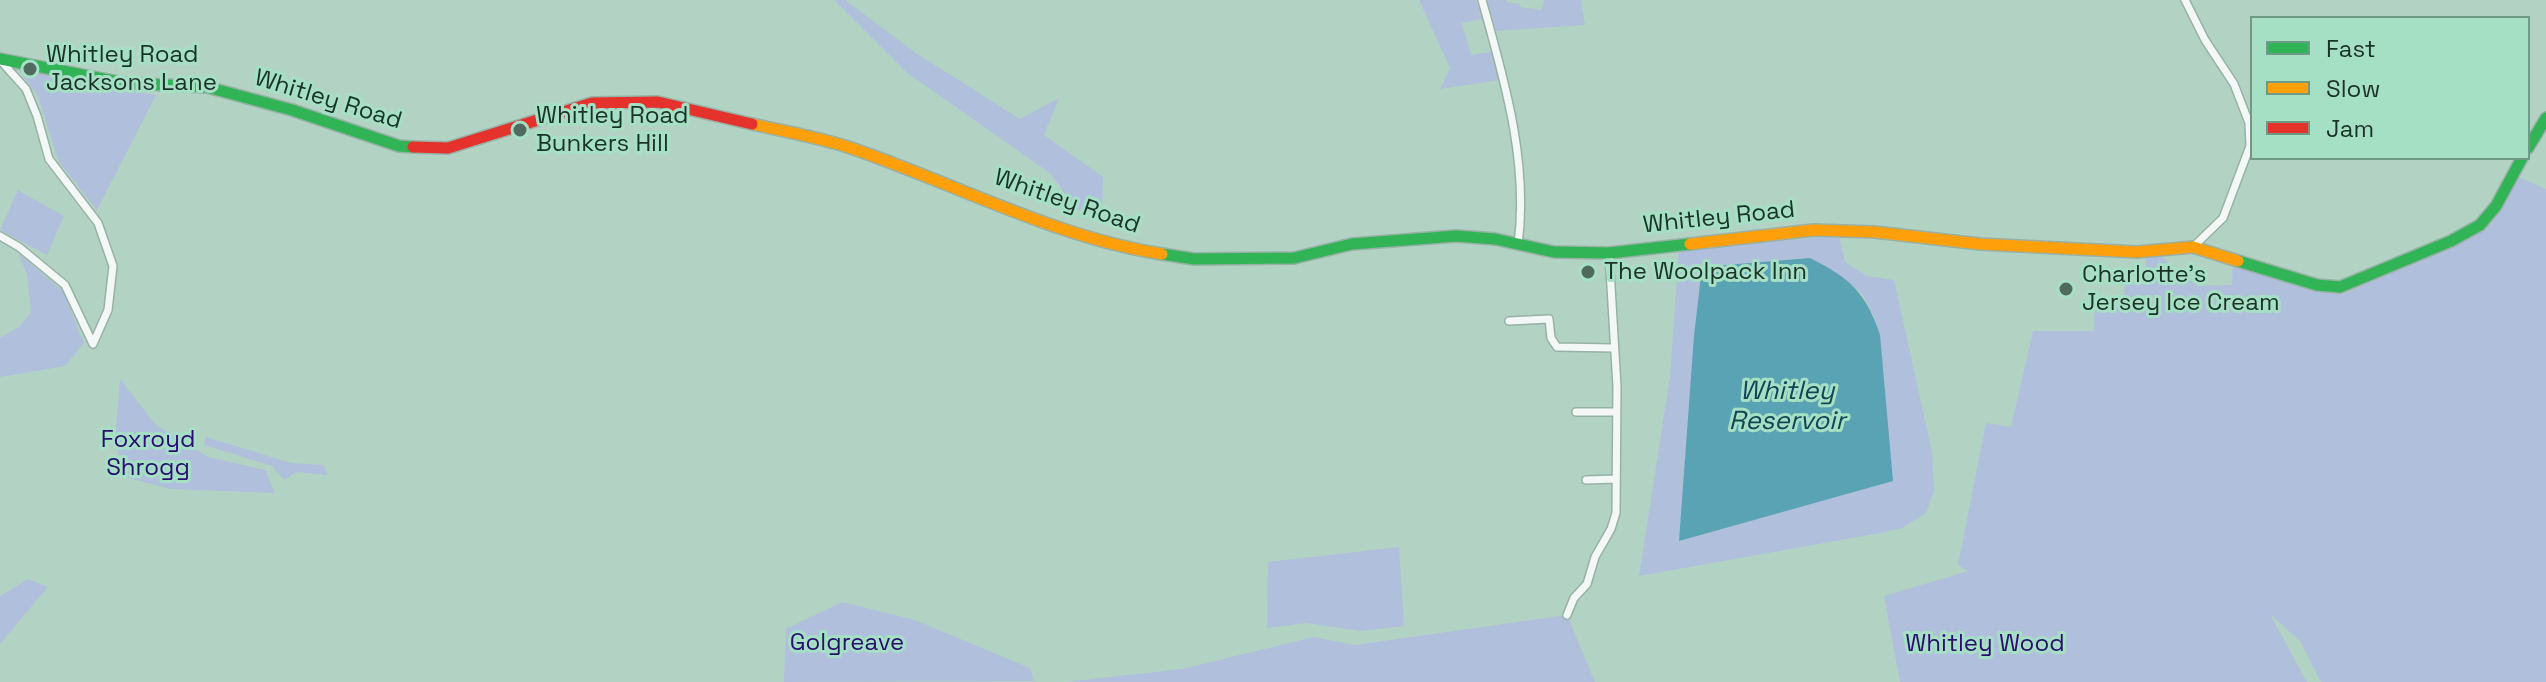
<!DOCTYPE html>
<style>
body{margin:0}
#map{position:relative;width:2546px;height:682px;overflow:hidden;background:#b2d3c4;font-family:"Space Grotesk",sans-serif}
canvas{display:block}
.legend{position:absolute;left:2250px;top:16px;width:280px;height:144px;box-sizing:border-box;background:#a5e0c5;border:2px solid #6e9a86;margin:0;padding:10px 14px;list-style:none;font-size:24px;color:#1b3228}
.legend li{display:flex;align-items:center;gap:16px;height:40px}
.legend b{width:40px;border:2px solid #6e9a86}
</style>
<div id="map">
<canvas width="2546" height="682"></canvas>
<ul class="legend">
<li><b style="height:10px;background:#30b455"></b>Fast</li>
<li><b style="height:10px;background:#ff9f0a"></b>Slow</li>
<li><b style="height:10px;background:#e5322d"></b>Jam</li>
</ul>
</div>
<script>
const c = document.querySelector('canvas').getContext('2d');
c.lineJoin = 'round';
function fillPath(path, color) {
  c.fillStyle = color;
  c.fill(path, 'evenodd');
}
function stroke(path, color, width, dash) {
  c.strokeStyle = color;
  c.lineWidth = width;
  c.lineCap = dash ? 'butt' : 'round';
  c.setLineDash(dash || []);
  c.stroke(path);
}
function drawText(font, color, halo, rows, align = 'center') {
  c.font = font + ' "Space Grotesk",sans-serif';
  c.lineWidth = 6;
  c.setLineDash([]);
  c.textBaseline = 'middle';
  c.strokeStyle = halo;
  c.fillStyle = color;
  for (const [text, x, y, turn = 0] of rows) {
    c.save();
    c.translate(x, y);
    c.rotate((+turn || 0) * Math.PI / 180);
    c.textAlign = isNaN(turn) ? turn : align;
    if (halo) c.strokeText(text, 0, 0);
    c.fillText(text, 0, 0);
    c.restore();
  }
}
const green = new Path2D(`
 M 834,0 L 845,0 L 916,53 L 1020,119 L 1059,98 L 1044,135 L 1103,177 L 1102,209 L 1076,210 L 1051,174 L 906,72 Z
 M 1419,0 L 1476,0 L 1482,19 L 1462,23 L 1471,55 L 1491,52 L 1500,80 L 1440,89 L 1450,68 Z
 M 1487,0 L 1506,0 L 1506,2 L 1520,4 L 1520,7 L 1542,10 L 1544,0 L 1581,0 L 1585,25 L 1496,31 Z
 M 18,69 L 156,95 L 97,210 L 59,162 L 38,96 Z
 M 2516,176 L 2546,189 L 2546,682 L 2321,682 L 2300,641 L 2270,614 L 2307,682 L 1900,682 L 1884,596 L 1968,571 L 1958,565 L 1986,423 L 2011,427 L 2033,331 L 2094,331 L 2095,296 L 2123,299 L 2126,280 L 2146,283 L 2146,257 L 2160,255 L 2197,286 L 2232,285 L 2233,264 L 2326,293 L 2344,294 L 2487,228 Z
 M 18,190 L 64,216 L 47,255 L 0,230 Z
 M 1839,236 L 1845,262 L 1867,276 L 1894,280 L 1932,452 L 1934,491 L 1926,513 L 1902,528 L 1880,533 L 1639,576 L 1670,377 L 1679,249 ZM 1833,270 L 1863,295 L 1874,317 L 1893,481 L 1880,483 Z
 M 18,253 L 63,291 L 84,343 L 65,366 L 0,377 L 0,338 L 19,327 L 31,312 L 27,274 Z
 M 120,379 L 156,425 L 208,457 L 265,470 L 275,493 L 170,489 L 125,477 L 115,441 Z
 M 206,437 L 291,463 L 323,465 L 328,475 L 297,472 L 284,480 L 272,466 L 204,445 Z
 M 1399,547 L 1404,626 L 1361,631 L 1306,623 L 1267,628 L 1268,562 Z
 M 28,579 L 48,587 L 0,644 L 0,596 Z
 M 842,602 L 915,620 L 1030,668 L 1034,681 L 784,682 L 786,629 Z
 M 1567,615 L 1595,682 L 1066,682 L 1182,669 L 1314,637 L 1355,645 Z`);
const water = new Path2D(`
 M 1810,258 C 1850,278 1866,293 1880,335 L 1893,481 L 1679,541 L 1694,336 L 1702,267 Z`);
const street = new Path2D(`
 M 1482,0 C 1504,79 1529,162 1518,245
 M 2185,0 L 2205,40 L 2234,84 L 2249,123 L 2250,146 L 2223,218 L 2193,247
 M 0,236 L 19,247 L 65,285 L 93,344 L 108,310 L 113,266 L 98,223 L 49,159 L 37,116 L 26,89 L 1,61
 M 1509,321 L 1549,319 L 1551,338 L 1557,347 L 1614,348
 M 1576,412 L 1616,412
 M 1586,480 L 1616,479
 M 1567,615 L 1574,598 L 1587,584 L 1595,557 L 1611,529 L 1616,513 L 1617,387 L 1609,253`);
const fast = new Path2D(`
 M 0,59 L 124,83 L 207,87 L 292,110 L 399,146 L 413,147
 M 2528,148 L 2546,118
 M 1162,254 L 1194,259 L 1294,258 L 1352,244 L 1456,236 L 1495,239 L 1554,252 L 1609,253 L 1690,244
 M 2238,261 L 2317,285 L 2340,287 L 2451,241 L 2480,225 L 2496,206 L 2522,158`);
const slow = new Path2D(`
 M 752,124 C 783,131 817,137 848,147 C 952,182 1053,237 1162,254
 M 1690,244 L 1814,230 L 1875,232 L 1980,244 L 2137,252 L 2193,247 L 2238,261`);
const jam = new Path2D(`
 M 413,147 L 448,148 L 592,103 L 658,102 L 752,124`);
const markers = [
 [30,69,8,"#506a5f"],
 [520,130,8,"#506a5f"],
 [1588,272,8,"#506a5f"],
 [2066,289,8,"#506a5f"]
];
const poiNames = [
 ["Whitley Road",46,55],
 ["Jacksons Lane",46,83],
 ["Whitley Road",536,116],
 ["Bunkers Hill",536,144],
 ["The Woolpack Inn",1604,272],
 ["Charlotte's",2082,275],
 ["Jersey Ice Cream",2082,303]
];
const streetNames = [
 ["Whitley Road",328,100,17],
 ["Whitley Road",1067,202,19],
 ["Whitley Road",1719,218,-6]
];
const parkNames = [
 ["Foxroyd",148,440],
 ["Shrogg",148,468],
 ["Golgreave",847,643],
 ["Whitley Wood",1985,644]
];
const waterNames = [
 ["Whitley",1787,392],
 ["Reservoir",1787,422]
];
fillPath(green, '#b0bfdb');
fillPath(water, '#5aa3b4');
stroke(street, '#98b1a6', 10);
stroke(fast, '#98b1a6', 14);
stroke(slow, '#98b1a6', 14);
stroke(jam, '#98b1a6', 14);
stroke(street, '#f3f8f6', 7);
stroke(fast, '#30b455', 11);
stroke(slow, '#ff9f0a', 11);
stroke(jam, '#e5322d', 11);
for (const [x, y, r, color] of markers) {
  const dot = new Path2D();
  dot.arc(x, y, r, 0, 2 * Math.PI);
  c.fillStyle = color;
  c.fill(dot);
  stroke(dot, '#a5e0c5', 3);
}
drawText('24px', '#1b3228', '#a5e0c5', poiNames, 'left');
drawText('24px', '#1b3228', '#a5e0c5', streetNames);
drawText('24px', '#290e6f', '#a5e0c5', parkNames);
drawText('italic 26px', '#124556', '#a5e0c5', waterNames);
</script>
